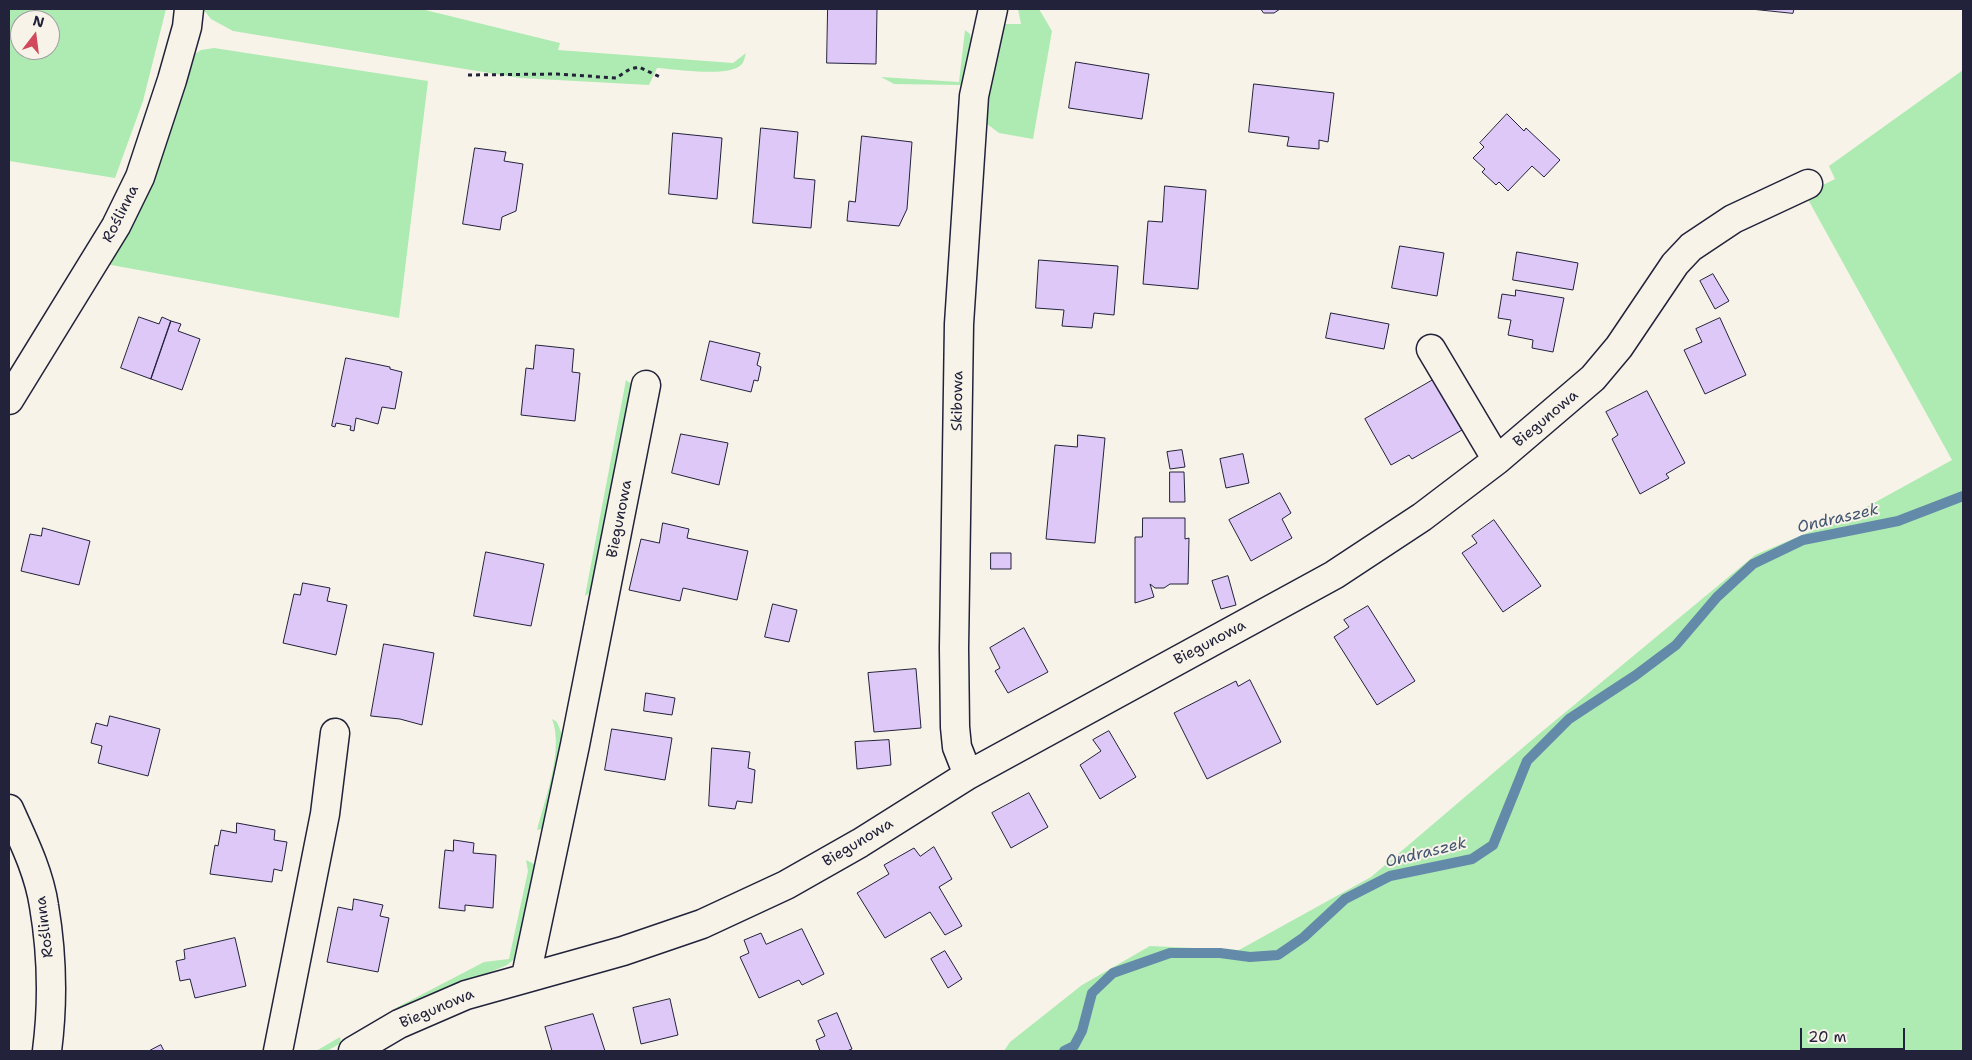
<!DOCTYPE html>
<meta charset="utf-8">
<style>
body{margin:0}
#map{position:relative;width:1972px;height:1060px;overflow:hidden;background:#f7f3e8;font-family:"Shantell Sans",sans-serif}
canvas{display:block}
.frame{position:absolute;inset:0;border:10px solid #22223b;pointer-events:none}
.north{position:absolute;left:10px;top:10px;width:50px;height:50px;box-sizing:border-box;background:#f7f3e8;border:1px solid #a29fa3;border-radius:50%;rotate:15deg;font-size:14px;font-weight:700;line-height:20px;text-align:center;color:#22223b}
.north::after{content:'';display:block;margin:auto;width:18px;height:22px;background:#d1495b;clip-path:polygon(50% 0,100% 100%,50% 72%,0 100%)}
.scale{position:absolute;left:1800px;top:1028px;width:105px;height:22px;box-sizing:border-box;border:2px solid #22223b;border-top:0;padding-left:6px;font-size:15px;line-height:18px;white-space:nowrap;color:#22223b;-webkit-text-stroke:4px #f7f3e8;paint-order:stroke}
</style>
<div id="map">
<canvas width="1972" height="1060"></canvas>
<div class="frame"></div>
<div class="north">N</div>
<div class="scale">20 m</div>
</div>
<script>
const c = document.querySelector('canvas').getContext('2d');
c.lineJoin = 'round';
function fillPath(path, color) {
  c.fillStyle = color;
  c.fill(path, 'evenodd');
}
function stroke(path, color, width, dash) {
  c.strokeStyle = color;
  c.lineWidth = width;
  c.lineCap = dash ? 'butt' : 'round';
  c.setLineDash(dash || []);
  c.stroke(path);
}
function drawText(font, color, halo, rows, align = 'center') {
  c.font = font + ' "Shantell Sans",sans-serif';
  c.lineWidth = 4;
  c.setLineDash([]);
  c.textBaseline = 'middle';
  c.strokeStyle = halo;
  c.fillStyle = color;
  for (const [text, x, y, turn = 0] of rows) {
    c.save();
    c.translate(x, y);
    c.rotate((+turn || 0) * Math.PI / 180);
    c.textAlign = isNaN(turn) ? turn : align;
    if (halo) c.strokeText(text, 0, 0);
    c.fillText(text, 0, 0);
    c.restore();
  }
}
const green = new Path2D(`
 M 9,9 L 166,9 L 143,101 L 115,178 L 9,161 ZM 20,20 L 50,20 L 50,50 L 20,50 Z
 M 203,9 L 421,9 L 560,43 L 558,50 L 733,63 L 746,53 C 745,56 744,62 742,64 C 731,78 674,69 657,68 L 649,85 L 520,78 L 233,31 L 211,19 Z
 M 1018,9 L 1039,9 L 1052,31 L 1033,139 L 999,133 L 987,124 L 984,108 L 1000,24 L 1021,24 Z
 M 965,30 L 970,34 L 972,43 L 961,85 L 894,84 L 881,77 L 959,82 Z
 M 214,48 L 428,81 L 399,318 L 106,264 L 192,56 L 201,50 Z
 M 1963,70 L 1963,1051 L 1004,1051 L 1010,1042 L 1082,985 L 1150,946 L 1239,950 L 1371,877 L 1533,739 L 1755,555 L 1861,510 L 1952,460 L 1805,194 L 1835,179 L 1829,166 Z
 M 626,380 L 636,388 L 595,589 L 585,596 Z
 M 552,719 L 557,722 L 561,732 L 561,744 L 546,824 L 542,829 L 537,830 C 545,799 564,749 552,719 Z
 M 526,860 L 534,864 L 537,869 L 518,956 L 507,965 L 402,1010 L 396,1008 L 484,962 L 509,959 L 528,871 Z
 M 340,1037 L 341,1043 L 327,1051 L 316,1051 Z`);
const stream = new Path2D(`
 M 1064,1051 L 1074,1046 L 1082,1031 L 1092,993 L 1113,973 L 1170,953 L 1220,953 L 1250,957 L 1278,955 L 1304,937 L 1345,899 L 1390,876 L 1472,859 L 1493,845 L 1527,761 L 1569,719 L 1636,675 L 1676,645 L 1717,597 L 1753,564 L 1803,540 L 1898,521 L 1963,496`);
const building = new Path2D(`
 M 828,9 L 877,9 L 876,64 L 827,63 Z
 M 1261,9 L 1280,9 L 1274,13 L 1264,13 Z
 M 1751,9 L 1794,9 L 1793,13 Z
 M 1076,62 L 1149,74 L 1142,119 L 1069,108 Z
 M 1254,84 L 1334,93 L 1328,142 L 1319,140 L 1319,149 L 1287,146 L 1289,137 L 1249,132 Z
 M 1507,114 L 1524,131 L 1526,128 L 1560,160 L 1544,177 L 1532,166 L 1508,191 L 1499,182 L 1496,185 L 1482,172 L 1485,169 L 1473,158 L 1484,147 L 1480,143 Z
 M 761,128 L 798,132 L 794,178 L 815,180 L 811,228 L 753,223 Z
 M 673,133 L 722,138 L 717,199 L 669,194 Z
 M 862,136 L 912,142 L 907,209 L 899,226 L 847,221 L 849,201 L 855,202 Z
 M 475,148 L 506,152 L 504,161 L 523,164 L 516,211 L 502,217 L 500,230 L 463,224 Z
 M 1165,186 L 1206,190 L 1198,289 L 1143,284 L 1148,221 L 1162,222 Z
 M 1400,246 L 1444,253 L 1437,296 L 1392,288 Z
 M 1517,252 L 1578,263 L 1573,290 L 1513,280 Z
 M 1039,260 L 1118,266 L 1114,315 L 1094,313 L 1092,328 L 1062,326 L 1064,310 L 1036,308 Z
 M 1713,274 L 1729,301 L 1715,309 L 1700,281 Z
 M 1516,290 L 1564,298 L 1553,352 L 1532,348 L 1533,340 L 1508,335 L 1511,320 L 1498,318 L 1502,294 L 1515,296 Z
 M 1331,313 L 1389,324 L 1384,349 L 1326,338 Z
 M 139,317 L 159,324 L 162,317 L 171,321 L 151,379 L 121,368 Z
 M 1720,318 L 1746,375 L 1705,394 L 1684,350 L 1702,342 L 1696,329 Z
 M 171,321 L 181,324 L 178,331 L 200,339 L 182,390 L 151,379 Z
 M 710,341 L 760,353 L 757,365 L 761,367 L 758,381 L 754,380 L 751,392 L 701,380 Z
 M 536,345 L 574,349 L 572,372 L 580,373 L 575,421 L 521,415 L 526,368 L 533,369 Z
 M 346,358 L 390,367 L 390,369 L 402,372 L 395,409 L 382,407 L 378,424 L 356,418 L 354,431 L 350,430 L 351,426 L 336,423 L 335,427 L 332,426 Z
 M 1433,380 L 1462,430 L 1412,459 L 1409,455 L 1391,465 L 1365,419 Z
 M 1647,391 L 1685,463 L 1666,474 L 1669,478 L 1640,494 L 1612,439 L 1618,435 L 1606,412 Z
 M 681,434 L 728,443 L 719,485 L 672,473 Z
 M 1078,435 L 1105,438 L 1095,543 L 1046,539 L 1055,445 L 1077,447 Z
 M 1182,450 L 1185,467 L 1170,469 L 1167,452 Z
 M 1243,454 L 1249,483 L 1226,488 L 1220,459 Z
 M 1170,472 L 1184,472 L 1185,502 L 1170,502 Z
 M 1280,493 L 1291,513 L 1282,519 L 1292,538 L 1251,561 L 1229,520 Z
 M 1143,518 L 1185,518 L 1185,539 L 1189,538 L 1188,584 L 1170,584 L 1164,588 L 1155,588 L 1150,584 L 1154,597 L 1135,603 L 1135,537 L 1142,537 Z
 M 1494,520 L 1541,586 L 1503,612 L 1462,553 L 1477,543 L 1472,536 Z
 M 663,523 L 689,529 L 687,538 L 748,551 L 737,600 L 683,588 L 680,601 L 629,590 L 641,539 L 659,543 Z
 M 43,528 L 90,541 L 79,585 L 21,571 L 30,534 L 41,536 Z
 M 486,552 L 544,564 L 531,626 L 474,616 Z
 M 991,553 L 1011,553 L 1011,569 L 991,569 Z
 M 1228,576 L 1236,605 L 1221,609 L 1212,581 Z
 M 303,583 L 330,588 L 327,601 L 347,605 L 336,655 L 283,643 L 294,594 L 300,595 Z
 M 773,604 L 797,610 L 789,642 L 765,637 Z
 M 1368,606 L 1415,681 L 1377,705 L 1334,637 L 1349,627 L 1344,620 Z
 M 1024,628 L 1048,672 L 1008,693 L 995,671 L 1000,668 L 990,648 Z
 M 384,644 L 434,653 L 422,725 L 400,719 L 371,716 Z
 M 916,669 L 921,728 L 874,732 L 868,673 Z
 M 1250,680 L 1281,742 L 1207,779 L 1174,713 L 1236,681 L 1238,686 Z
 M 646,693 L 675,698 L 672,715 L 644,711 Z
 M 110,716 L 160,729 L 148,776 L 98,763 L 102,746 L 91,743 L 96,723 L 107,726 Z
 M 612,729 L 672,738 L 665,780 L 605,770 Z
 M 1109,731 L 1136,777 L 1100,799 L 1080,765 L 1101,751 L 1093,740 Z
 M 889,740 L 891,765 L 857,769 L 855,742 Z
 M 712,748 L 750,752 L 748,768 L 755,770 L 752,803 L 737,801 L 735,809 L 709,806 Z
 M 1029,793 L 1048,827 L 1011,848 L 992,813 Z
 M 237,823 L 275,830 L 274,840 L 287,842 L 282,871 L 274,869 L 272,882 L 210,874 L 215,845 L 218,846 L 221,830 L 236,833 Z
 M 454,840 L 474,843 L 473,853 L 496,855 L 493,908 L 465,905 L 465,911 L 439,908 L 445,850 L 453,851 Z
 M 934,847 L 952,879 L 939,887 L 962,926 L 945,935 L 930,912 L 885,938 L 857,893 L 889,874 L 884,865 L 914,848 L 920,856 Z
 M 354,899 L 383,905 L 380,916 L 389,918 L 378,972 L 327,962 L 338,907 L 352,910 Z
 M 802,929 L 824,974 L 802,985 L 799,980 L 759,998 L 740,957 L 749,953 L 744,940 L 761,933 L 766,944 Z
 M 235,938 L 246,986 L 195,998 L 190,979 L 180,981 L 176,961 L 185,959 L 184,950 Z
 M 945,951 L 962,979 L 948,988 L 931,959 Z
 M 670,999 L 678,1035 L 641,1044 L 633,1008 Z
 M 837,1013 L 852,1049 L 847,1051 L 820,1051 L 816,1040 L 825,1036 L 818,1021 Z
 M 593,1014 L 605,1051 L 552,1051 L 545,1027 Z
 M 161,1045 L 164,1051 L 149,1051 Z`);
const path = new Path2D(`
 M 468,75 L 557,74 L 616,78 L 630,69 L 639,67 L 660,77`);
const minor = new Path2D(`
 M 1431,349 L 1497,460
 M 9,400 L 116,226 L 140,177 L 172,80 L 187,27 L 189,9
 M 968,775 L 957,747 L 955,727 L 954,648 L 959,324 L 974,96 L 993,9
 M 9,809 C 23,840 39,872 44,906 C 52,953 53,1004 47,1051
 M 526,976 L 575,745 L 646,385
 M 278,1051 L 325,814 L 335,733
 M 353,1051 L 399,1024 L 466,995 L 623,951 L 702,924 L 786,885 L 860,843 L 968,775 L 1334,575 L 1422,517 L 1497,460 L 1593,378 L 1619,347 L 1675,264 L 1691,247 L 1733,219 L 1808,184`);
const streetNames = [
 ["Roślinna",121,214,-63],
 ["Skibowa",958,401,-89],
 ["Biegunowa",1546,419,-40],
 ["Biegunowa",620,519,-79],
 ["Biegunowa",1210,643,-28],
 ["Biegunowa",858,843,-31],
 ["Roślinna",45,927,-97],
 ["Biegunowa",437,1009,-23]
];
const waterNames = [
 ["Ondraszek",1838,519,-13],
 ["Ondraszek",1426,853,-14]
];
fillPath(green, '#adebb2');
stroke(stream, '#638aa8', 10);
fillPath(building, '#dec8f8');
stroke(building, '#22223b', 1);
stroke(minor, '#22223b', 31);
stroke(path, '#22223b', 3, [4, 4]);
stroke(minor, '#f7f3e8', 28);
drawText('15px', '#22223b', '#f7f3e8', streetNames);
drawText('italic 16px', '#435671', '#f7f3e8', waterNames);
</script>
